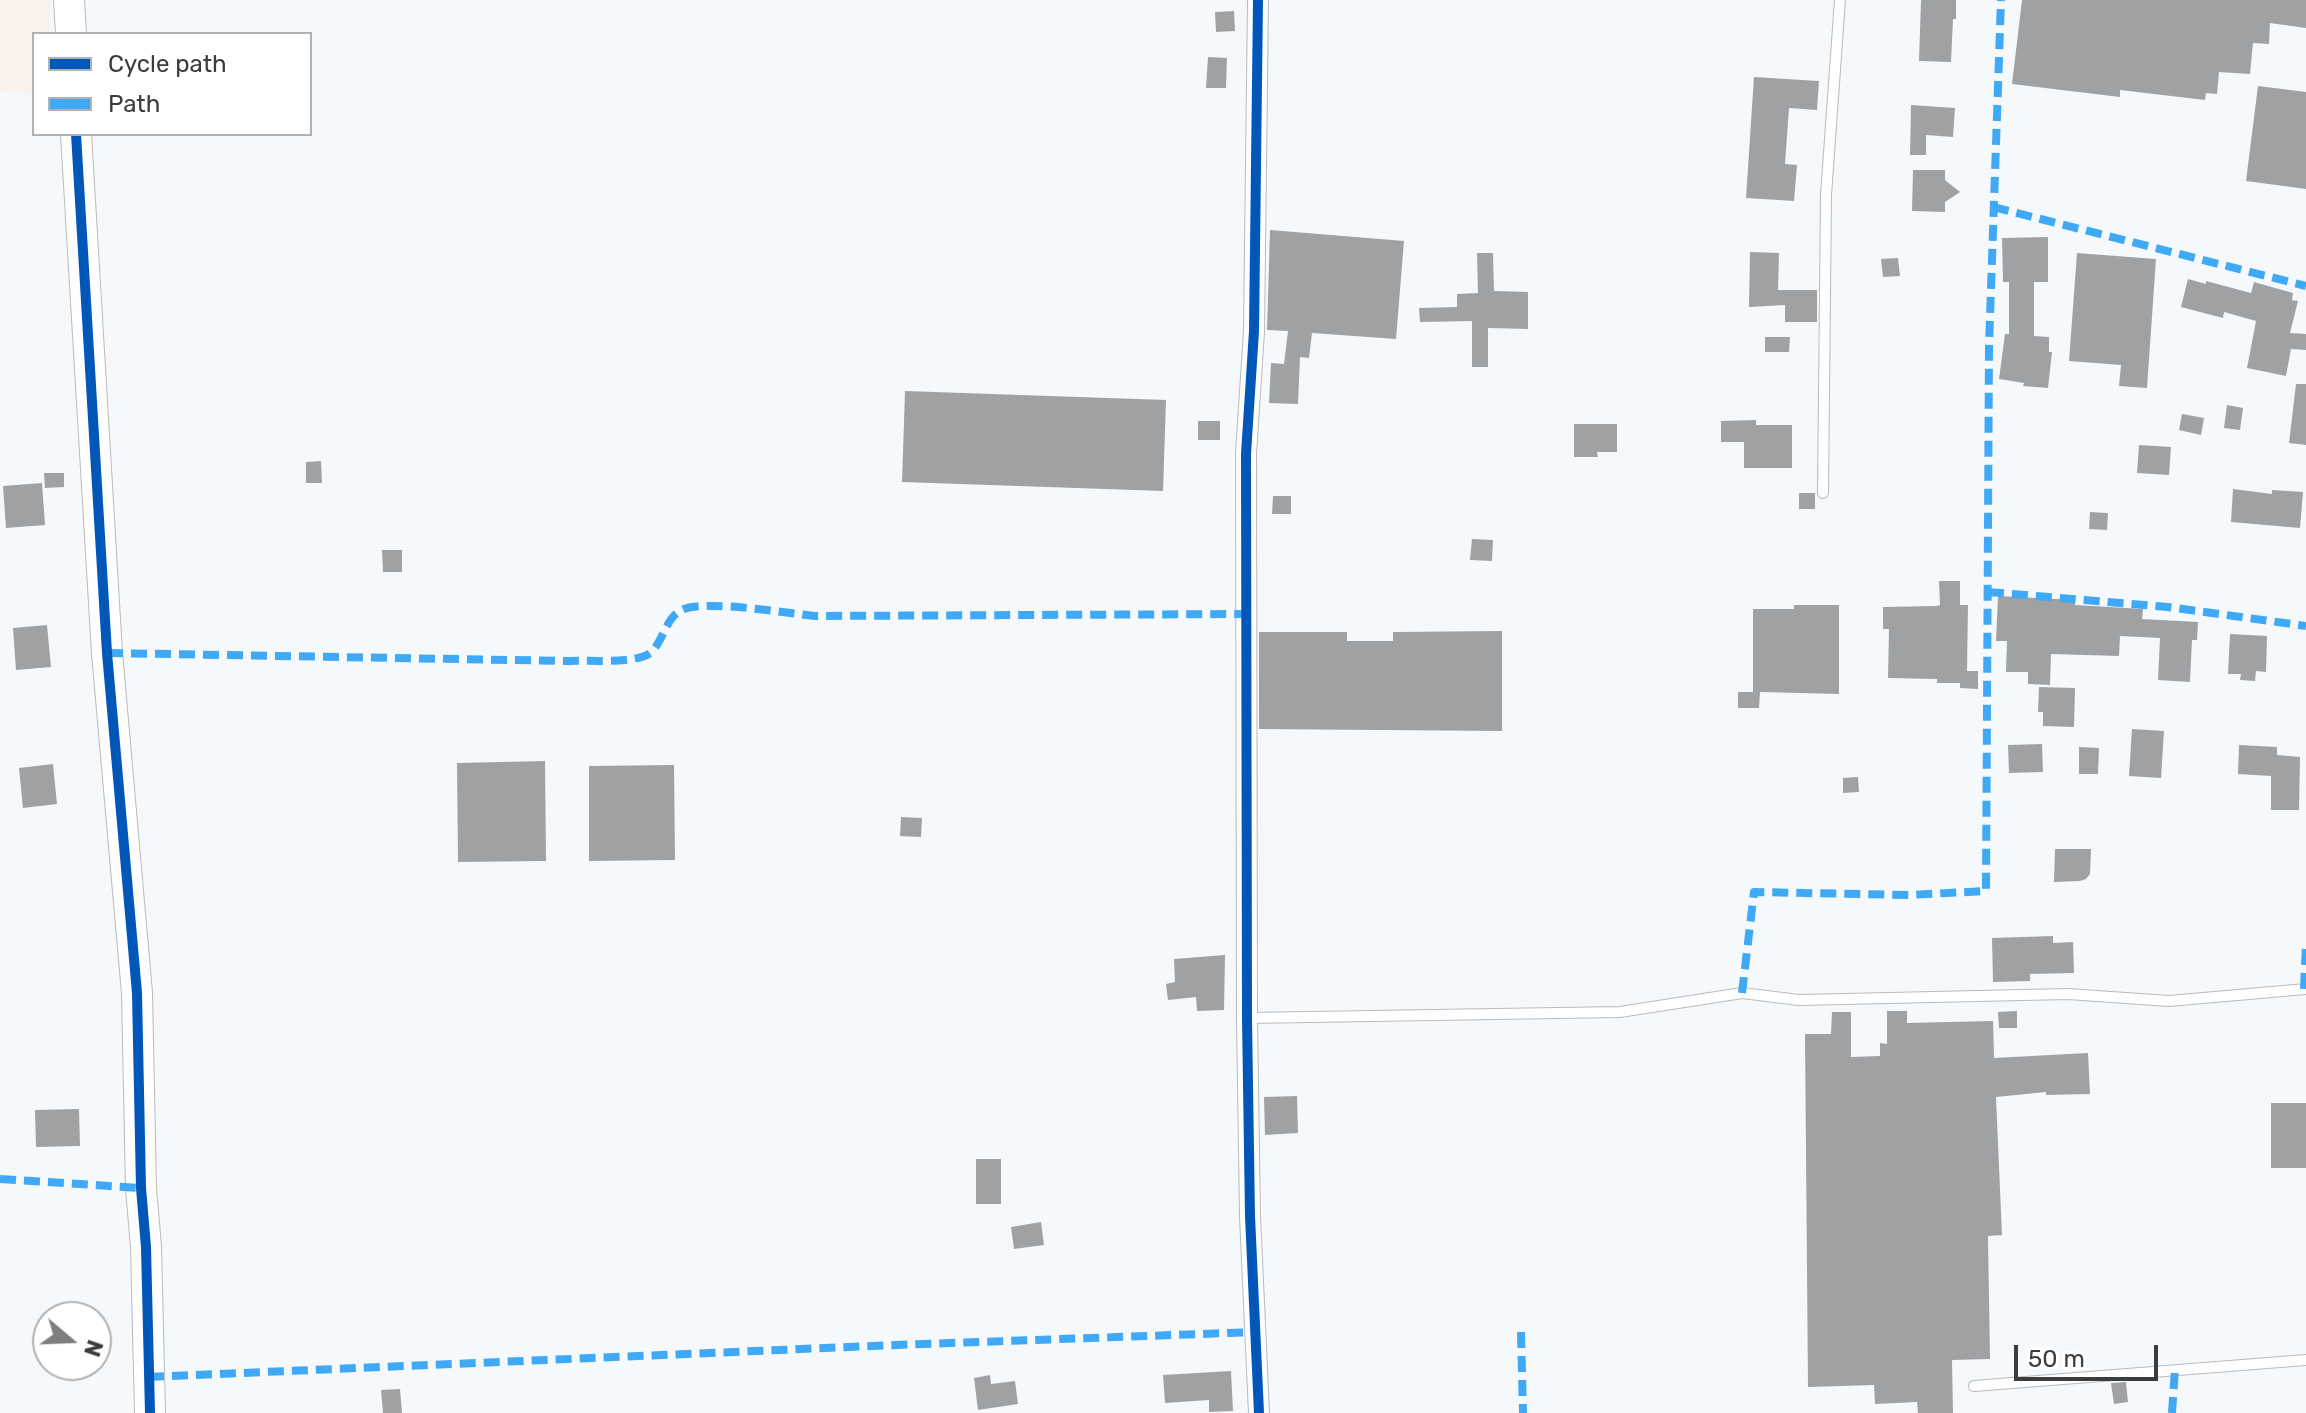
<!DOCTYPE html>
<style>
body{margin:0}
#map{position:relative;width:2306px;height:1413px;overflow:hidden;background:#f6f9fc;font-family:Rubik,sans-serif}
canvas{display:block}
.legend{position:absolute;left:32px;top:32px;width:280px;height:104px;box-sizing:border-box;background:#fff;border:2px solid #b0b1b2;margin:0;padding:10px 14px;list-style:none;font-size:24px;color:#3a3c3e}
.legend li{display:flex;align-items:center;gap:16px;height:40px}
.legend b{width:40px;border:2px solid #b0b1b2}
.north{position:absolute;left:32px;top:1301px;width:80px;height:80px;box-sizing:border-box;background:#fff;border:2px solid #b0b1b2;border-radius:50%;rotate:109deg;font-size:22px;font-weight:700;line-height:32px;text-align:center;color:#3a3c3e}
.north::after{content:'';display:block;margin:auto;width:28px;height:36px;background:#7c7e80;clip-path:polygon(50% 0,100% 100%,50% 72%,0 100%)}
.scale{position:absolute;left:2014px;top:1345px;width:144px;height:36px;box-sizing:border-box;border:4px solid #3a3c3e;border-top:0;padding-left:10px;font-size:24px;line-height:28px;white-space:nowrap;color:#3a3c3e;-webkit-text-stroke:6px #fff;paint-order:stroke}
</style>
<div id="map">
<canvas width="2306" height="1413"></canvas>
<ul class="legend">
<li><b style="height:10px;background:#0057b8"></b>Cycle path</li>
<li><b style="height:10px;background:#3fa9f5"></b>Path</li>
</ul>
<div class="north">N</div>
<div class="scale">50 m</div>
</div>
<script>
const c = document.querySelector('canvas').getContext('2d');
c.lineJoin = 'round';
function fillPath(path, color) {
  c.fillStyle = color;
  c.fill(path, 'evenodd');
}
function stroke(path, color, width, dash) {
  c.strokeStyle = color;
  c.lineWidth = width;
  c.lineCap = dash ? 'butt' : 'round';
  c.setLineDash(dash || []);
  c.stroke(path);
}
const commercial = new Path2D(`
 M 0,0 L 50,0 L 49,34 L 34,34 L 34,93 L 0,92 Z`);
const building = new Path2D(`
 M 1921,0 L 1956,0 L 1956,19 L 1953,19 L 1951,62 L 1919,61 Z
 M 2022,0 L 2306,0 L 2306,28 L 2270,23 L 2269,44 L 2253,43 L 2250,74 L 2219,72 L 2217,94 L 2206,93 L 2205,100 L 2120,90 L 2120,97 L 2012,84 Z
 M 1234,11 L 1235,31 L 1216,32 L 1215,12 Z
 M 1208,57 L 1227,58 L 1226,88 L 1206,88 Z
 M 1754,77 L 1819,81 L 1817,110 L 1789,108 L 1785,164 L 1797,165 L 1794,201 L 1746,198 Z
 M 2258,86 L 2306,92 L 2306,189 L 2246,181 Z
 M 1911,105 L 1955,108 L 1953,137 L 1926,135 L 1926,155 L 1910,155 Z
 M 1913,170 L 1945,170 L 1945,180 L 1960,192 L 1945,202 L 1945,212 L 1912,211 Z
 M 1270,230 L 1404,241 L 1396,339 L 1312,333 L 1309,358 L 1300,357 L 1298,404 L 1269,403 L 1271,363 L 1284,364 L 1288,331 L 1267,330 Z
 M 2048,237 L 2048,282 L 2034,282 L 2034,336 L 2049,337 L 2049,352 L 2052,352 L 2048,388 L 2023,386 L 2024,383 L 1999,379 L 2005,334 L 2009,334 L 2009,282 L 2003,282 L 2002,238 Z
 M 1750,252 L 1779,253 L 1778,290 L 1817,290 L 1817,322 L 1785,322 L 1785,305 L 1749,307 Z
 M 1477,253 L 1493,253 L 1494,291 L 1528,292 L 1528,329 L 1488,328 L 1488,367 L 1472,367 L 1472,321 L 1420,322 L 1419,308 L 1457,307 L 1457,294 L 1478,293 Z
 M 2077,253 L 2156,259 L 2147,388 L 2119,386 L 2121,365 L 2069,361 Z
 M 1898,258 L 1900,276 L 1883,277 L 1881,259 Z
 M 2188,279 L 2206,284 L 2206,281 L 2251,293 L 2254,282 L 2293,293 L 2292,300 L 2298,301 L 2290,333 L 2306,334 L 2306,350 L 2291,349 L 2286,376 L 2247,368 L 2256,321 L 2224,312 L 2223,318 L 2181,307 Z
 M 1765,337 L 1790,337 L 1789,352 L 1765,352 Z
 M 2296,384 L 2306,384 L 2306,445 L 2289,443 Z
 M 905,391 L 1166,400 L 1163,491 L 902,482 Z
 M 2227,405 L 2243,408 L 2240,430 L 2224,428 Z
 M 2182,414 L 2204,418 L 2201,435 L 2179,430 Z
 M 1756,420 L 1756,425 L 1792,425 L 1792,468 L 1744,468 L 1744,442 L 1721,442 L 1721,421 Z
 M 1198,421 L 1220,421 L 1220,440 L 1198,440 Z
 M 1574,424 L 1617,424 L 1617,452 L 1597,452 L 1598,457 L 1574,457 Z
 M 2139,445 L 2171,447 L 2169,475 L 2137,473 Z
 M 321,461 L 322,483 L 306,483 L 306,462 Z
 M 44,473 L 64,473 L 64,487 L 45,488 Z
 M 42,483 L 45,525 L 6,528 L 3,486 Z
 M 2233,489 L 2272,494 L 2272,490 L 2303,492 L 2300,528 L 2231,522 Z
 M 1799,493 L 1815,493 L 1815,509 L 1799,509 Z
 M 1273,496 L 1291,496 L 1291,514 L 1272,514 Z
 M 2090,512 L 2108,513 L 2107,530 L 2089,529 Z
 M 1472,539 L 1493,540 L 1492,561 L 1470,560 Z
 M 382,550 L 402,550 L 402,572 L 383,572 Z
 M 1939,581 L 1960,581 L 1960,605 L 1968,605 L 1967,671 L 1978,671 L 1978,689 L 1960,688 L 1960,683 L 1937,683 L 1937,679 L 1888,678 L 1889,629 L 1883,629 L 1883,607 L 1937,606 L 1940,605 Z
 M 1998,596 L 2075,600 L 2075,605 L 2143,609 L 2142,619 L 2198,622 L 2197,640 L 2192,640 L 2190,682 L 2158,680 L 2160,638 L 2120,636 L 2119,656 L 2051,654 L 2050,685 L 2028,684 L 2028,672 L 2006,672 L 2007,641 L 1996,641 Z
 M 1794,605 L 1839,605 L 1839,694 L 1760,692 L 1759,708 L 1738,708 L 1738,692 L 1753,692 L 1753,609 L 1794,609 Z
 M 47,625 L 51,667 L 16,670 L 13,628 Z
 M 1502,631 L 1502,731 L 1259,729 L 1259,632 L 1347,632 L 1347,641 L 1393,641 L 1393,632 Z
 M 2230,634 L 2267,636 L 2266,672 L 2256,671 L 2255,681 L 2240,680 L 2241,674 L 2228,674 Z
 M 2039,687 L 2075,688 L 2074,727 L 2043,726 L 2043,712 L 2038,712 Z
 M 2132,729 L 2164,731 L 2161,778 L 2129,776 Z
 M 2042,744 L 2043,772 L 2009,773 L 2008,745 Z
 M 2239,745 L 2277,747 L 2277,755 L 2300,757 L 2299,810 L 2271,810 L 2271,776 L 2238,774 Z
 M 2079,747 L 2099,748 L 2098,774 L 2079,774 Z
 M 545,761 L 546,861 L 458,862 L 457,763 Z
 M 53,764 L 57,804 L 23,808 L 19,768 Z
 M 674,765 L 675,860 L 589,861 L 589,766 Z
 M 1858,777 L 1859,792 L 1843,793 L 1843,778 Z
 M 901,817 L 922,818 L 921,837 L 900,836 Z
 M 2055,849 L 2091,849 L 2090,874 L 2086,879 L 2080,881 L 2054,882 Z
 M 2053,936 L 2053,943 L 2073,942 L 2074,973 L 2030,974 L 2030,981 L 1993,982 L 1992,938 Z
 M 1225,955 L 1224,1010 L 1197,1011 L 1196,997 L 1168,1000 L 1166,984 L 1175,982 L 1174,959 Z
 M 1887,1011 L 1907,1011 L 1907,1023 L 1993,1021 L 1994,1058 L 2088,1053 L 2090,1094 L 2046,1095 L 2046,1092 L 1996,1097 L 2002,1235 L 1988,1236 L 1990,1359 L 1952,1360 L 1953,1413 L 1918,1413 L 1917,1402 L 1875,1404 L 1874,1385 L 1808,1387 L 1805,1034 L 1831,1034 L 1832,1012 L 1851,1012 L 1851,1057 L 1880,1056 L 1880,1043 L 1887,1044 Z
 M 2017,1011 L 2017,1028 L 1999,1028 L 1998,1012 Z
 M 1297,1096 L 1298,1133 L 1265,1135 L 1264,1097 Z
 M 2271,1103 L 2306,1103 L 2306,1168 L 2271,1168 Z
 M 79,1109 L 80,1146 L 36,1147 L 35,1110 Z
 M 976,1159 L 1001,1159 L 1001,1204 L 976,1204 Z
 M 1041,1222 L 1044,1245 L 1014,1249 L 1011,1227 Z
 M 1231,1371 L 1233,1411 L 1209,1412 L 1209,1400 L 1165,1403 L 1163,1375 Z
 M 990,1375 L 991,1384 L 1015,1381 L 1018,1404 L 978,1410 L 974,1378 Z
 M 2126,1382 L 2128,1402 L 2114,1404 L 2111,1383 Z
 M 400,1389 L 402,1413 L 383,1413 L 381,1390 Z`);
const lane = new Path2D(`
 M 1823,493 L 1826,195 L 1840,0
 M 1247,1018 L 1620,1012 L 1742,993 L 1799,1000 L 2068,994 L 2169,1001 L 2306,989
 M 1974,1386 L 2306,1360`);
const street = new Path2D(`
 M 1258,0 L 1254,331 L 1246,454 L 1247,1018 L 1250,1216 L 1259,1413`);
const secondary = new Path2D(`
 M 69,0 L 71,34
 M 76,134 L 107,653 L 137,993 L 141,1188 L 146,1247 L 150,1413`);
const quiet = new Path2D(`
 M 1993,207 L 2306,286
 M 1988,592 L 2168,607 L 2306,626
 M 107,653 L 569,661 C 589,660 635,664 650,653 C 664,642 665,616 684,609 C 709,600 786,613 814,616 L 1246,614
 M 2304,989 L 2306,943
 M 1742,993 L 1754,892 L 1909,895 L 1986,891 L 1989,346 L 2001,0
 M 0,1179 L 141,1188
 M 1521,1332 L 1523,1413
 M 148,1377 L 896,1345 L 1256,1332
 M 2172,1413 L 2175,1369`);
const cycleway = new Path2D(`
 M 1258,0 L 1254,331 L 1246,454 L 1247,1018 L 1250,1216 L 1259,1413
 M 76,134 L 107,653 L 137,993 L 141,1188 L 146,1247 L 150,1413`);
fillPath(commercial, '#faf1ea');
fillPath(building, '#a0a1a3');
stroke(lane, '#b9bbbd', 12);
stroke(street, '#b9bbbd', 22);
stroke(secondary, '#b9bbbd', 32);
stroke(lane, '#fefeff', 10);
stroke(street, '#fefeff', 20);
stroke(secondary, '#fefeff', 30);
stroke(quiet, '#3fa9f5', 8, [16, 8]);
stroke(cycleway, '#0057b8', 10);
</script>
